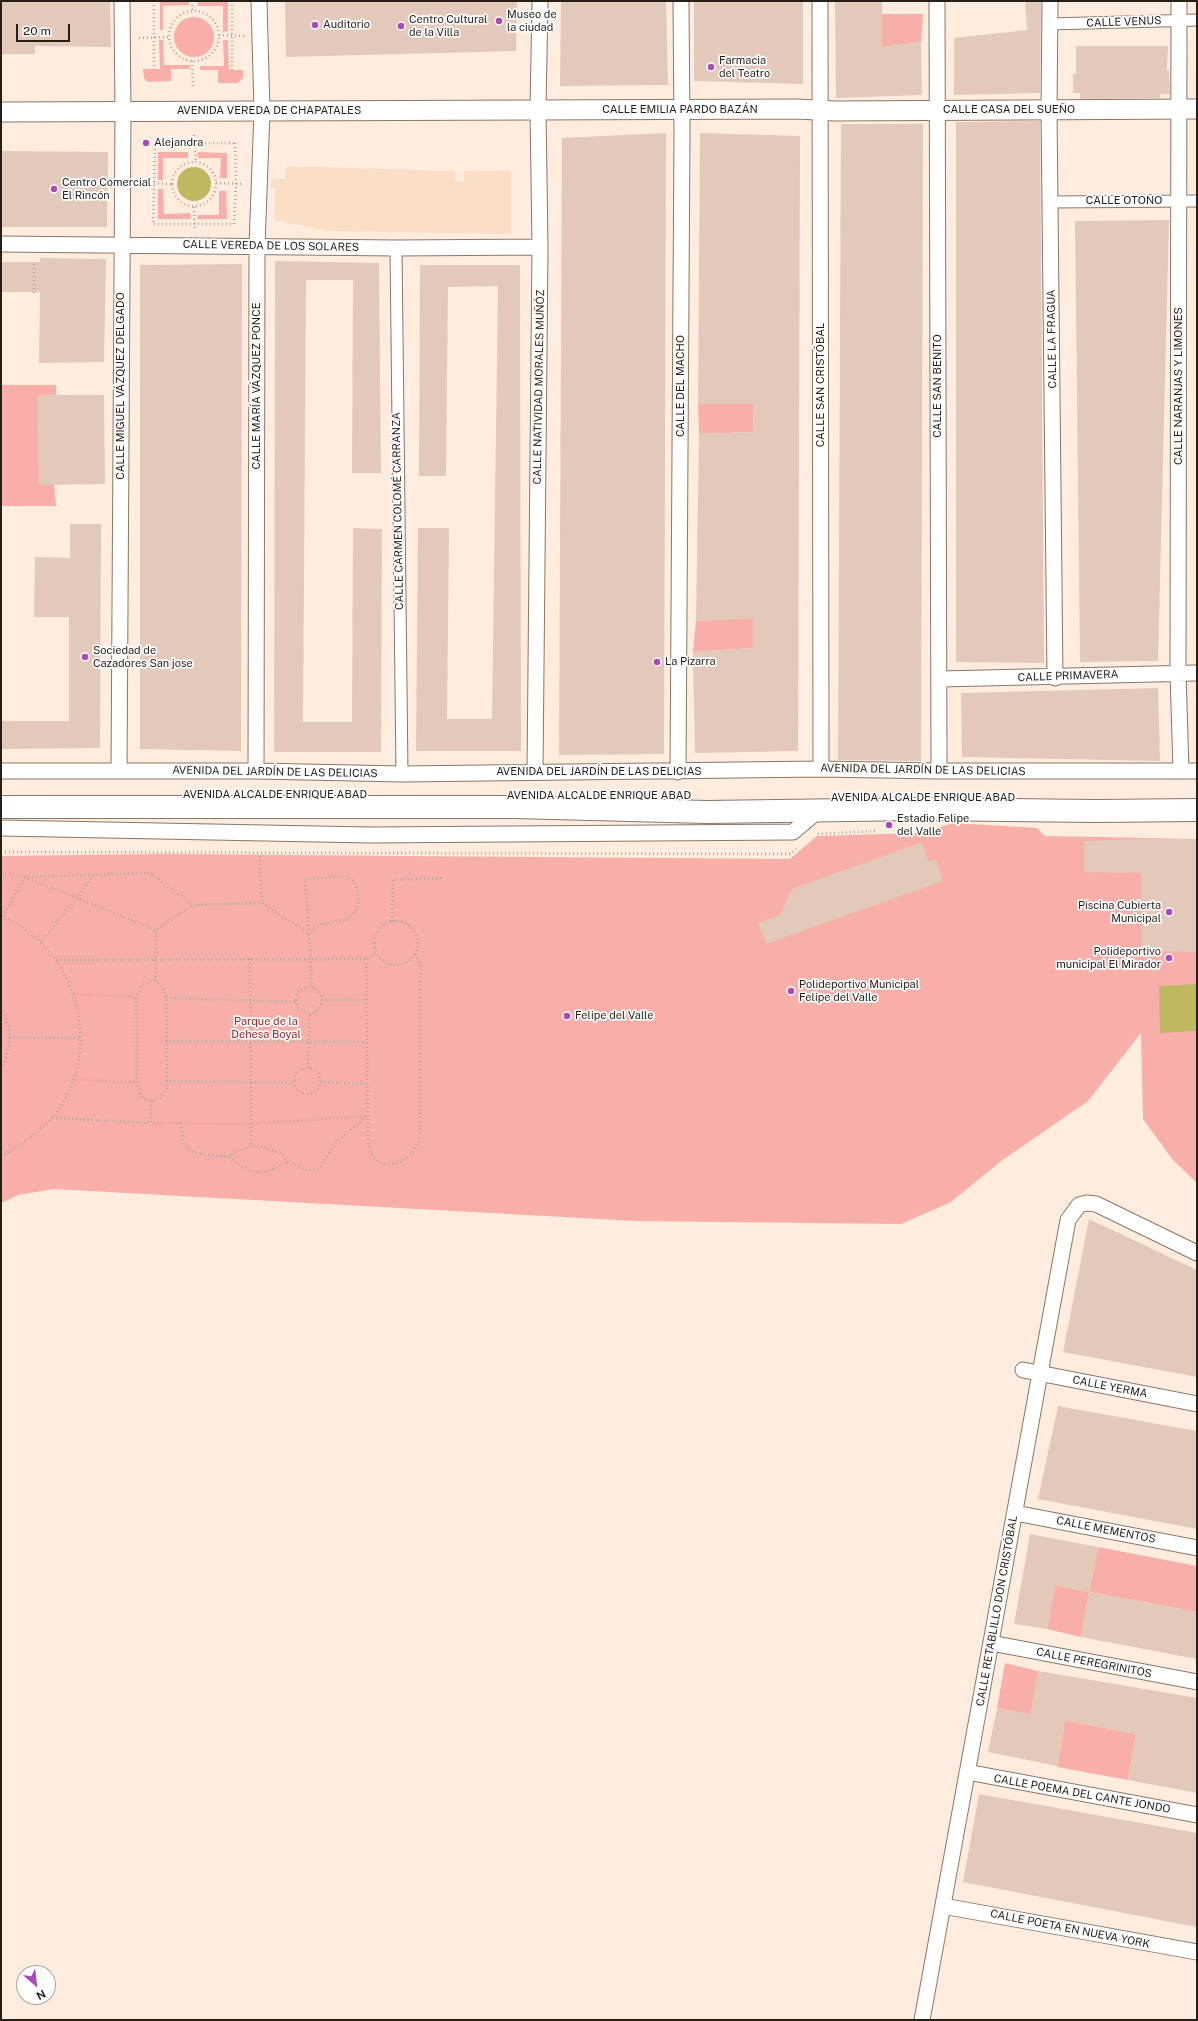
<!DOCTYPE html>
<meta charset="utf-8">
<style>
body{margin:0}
#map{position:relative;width:1198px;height:2021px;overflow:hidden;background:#feedde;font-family:"Public Sans",sans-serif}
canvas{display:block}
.frame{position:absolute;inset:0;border:2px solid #261f18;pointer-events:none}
.north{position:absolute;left:16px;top:1965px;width:40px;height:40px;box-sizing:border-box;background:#fefefe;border:1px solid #a8a5a2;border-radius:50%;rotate:152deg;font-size:11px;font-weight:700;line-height:16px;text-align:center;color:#261f18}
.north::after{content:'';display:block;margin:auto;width:14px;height:18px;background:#aa4bb5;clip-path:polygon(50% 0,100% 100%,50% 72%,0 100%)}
.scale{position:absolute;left:16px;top:24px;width:54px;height:18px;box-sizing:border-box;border:2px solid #261f18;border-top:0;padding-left:5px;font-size:12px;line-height:14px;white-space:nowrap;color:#261f18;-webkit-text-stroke:3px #fefefe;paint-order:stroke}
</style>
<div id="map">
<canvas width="1198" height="2021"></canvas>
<div class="frame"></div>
<div class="north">N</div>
<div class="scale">20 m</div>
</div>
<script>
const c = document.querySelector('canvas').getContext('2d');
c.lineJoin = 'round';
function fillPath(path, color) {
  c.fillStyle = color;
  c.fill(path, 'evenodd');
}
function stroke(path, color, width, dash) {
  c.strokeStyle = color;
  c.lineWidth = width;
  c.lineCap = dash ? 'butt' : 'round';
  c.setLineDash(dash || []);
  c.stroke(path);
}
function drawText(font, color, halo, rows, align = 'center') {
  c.font = font + ' "Public Sans",sans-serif';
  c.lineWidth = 3.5;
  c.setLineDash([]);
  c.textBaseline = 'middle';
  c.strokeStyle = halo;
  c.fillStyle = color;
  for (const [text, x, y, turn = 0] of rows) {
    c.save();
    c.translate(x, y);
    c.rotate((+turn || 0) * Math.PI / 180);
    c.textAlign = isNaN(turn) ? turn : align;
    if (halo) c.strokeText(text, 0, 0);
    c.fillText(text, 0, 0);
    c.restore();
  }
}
const built = new Path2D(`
 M 286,166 L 455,171 L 455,182 L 464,182 L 464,171 L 511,170 L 511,234 L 327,231 L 275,220 L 275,188 L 271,188 L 271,179 L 285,179 Z`);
const green = new Path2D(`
 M 160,1 L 189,1 L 189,5 L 163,6 L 163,30 L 160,30 Z
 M 198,1 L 244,1 L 244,2 L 228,2 L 228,31 L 223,32 L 223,6 L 198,6 Z
 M 882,14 L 923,14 L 921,42 L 882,47 Z
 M174 37a20 20 0 1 1 40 0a20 20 0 1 1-40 0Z
 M 159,40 L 163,40 L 164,65 L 190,65 L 190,69 L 171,69 L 171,81 L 147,82 L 144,78 L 143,69 L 160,69 Z
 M 223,40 L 228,40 L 229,70 L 243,70 L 243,78 L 238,83 L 218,83 L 218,70 L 200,70 L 200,66 L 224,66 Z
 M 158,152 L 188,152 L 188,158 L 163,158 L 163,180 L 158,180 Z
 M 198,152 L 227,153 L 227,178 L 220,178 L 221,158 L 198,158 Z
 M 158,189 L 163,189 L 164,214 L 190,213 L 191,219 L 158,219 Z
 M 219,191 L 226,191 L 227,219 L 197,219 L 198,215 L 219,215 Z
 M 1,385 L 56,385 L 56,395 L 38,396 L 39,484 L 54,484 L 56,506 L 1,506 Z
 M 698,404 L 754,404 L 753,432 L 699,434 Z
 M 753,618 L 753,648 L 693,652 L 696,621 Z
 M 953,823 L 1037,828 L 1045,836 L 1197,839 L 1197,1183 L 1173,1160 L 1143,1119 L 1141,1033 L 1088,1101 L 1001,1161 L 951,1202 L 901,1224 L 636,1221 L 54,1189 L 18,1195 L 1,1203 L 1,856 L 163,854 L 790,859 L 817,836 L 921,833 Z
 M 1098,1547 L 1197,1566 L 1197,1612 L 1089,1592 L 1081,1637 L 1047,1629 L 1055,1585 L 1089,1592 Z
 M 1005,1663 L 1038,1671 L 1031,1715 L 997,1708 Z
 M 1065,1720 L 1136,1734 L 1128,1780 L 1057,1767 Z`);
const water = new Path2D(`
 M177 184a17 17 0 1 1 34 0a17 17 0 1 1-34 0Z
 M 1197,984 L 1197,1031 L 1160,1033 L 1159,986 Z`);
const building = new Path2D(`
 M 1,1 L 110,1 L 111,47 L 35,46 L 35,54 L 1,54 Z
 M 285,1 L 517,1 L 516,51 L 286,57 Z
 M 561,1 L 666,1 L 668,85 L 560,86 Z
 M 694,1 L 803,1 L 803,84 L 694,81 Z
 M 835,1 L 882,1 L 882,47 L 921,42 L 922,95 L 836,98 Z
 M 1025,1 L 1041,1 L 1040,93 L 954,95 L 954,38 L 1027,30 Z
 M 1076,46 L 1168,46 L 1167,70 L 1169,70 L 1170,94 L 1160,94 L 1160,98 L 1080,99 L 1080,93 L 1073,93 L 1073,74 L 1076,74 Z
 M 1040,121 L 1044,663 L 956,662 L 956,122 Z
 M 841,124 L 923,124 L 921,761 L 838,760 Z
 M 666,133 L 664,754 L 559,755 L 562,138 Z
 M 700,133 L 800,136 L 798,751 L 695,753 L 693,652 L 753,648 L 753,618 L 696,621 L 699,434 L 753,432 L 754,404 L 698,404 Z
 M 1,151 L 108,152 L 107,227 L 1,227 Z
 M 1169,220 L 1158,661 L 1080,662 L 1075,221 Z
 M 40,258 L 106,259 L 104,362 L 39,363 L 40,292 L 1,292 L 1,262 L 40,262 Z
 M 275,261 L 379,263 L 381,473 L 352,473 L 353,280 L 306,280 L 303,722 L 352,722 L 353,528 L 382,529 L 381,752 L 274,752 Z
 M 242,264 L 241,751 L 140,749 L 140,265 Z
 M 420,265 L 520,265 L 521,751 L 416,751 L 418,528 L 449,528 L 447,719 L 492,719 L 498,286 L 448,287 L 446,476 L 419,476 Z
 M 56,395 L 104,395 L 105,484 L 39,485 L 38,396 Z
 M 70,524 L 101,524 L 100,748 L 1,749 L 1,721 L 69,721 L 69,617 L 34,617 L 35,557 L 70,558 Z
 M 1158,688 L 1160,761 L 962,757 L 961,693 Z
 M 1141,839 L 1197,839 L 1197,952 L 1142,951 L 1141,873 L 1084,872 L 1084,841 Z
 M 922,842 L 929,862 L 936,859 L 943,881 L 766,944 L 758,923 L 780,915 L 792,889 Z
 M 1089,1219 L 1197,1270 L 1197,1377 L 1063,1352 Z
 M 1058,1406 L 1197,1431 L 1197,1529 L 1038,1499 Z
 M 1030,1534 L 1098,1547 L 1089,1592 L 1055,1585 L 1047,1629 L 1014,1624 Z
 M 1089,1592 L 1197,1612 L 1197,1659 L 1081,1637 Z
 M 1038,1671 L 1197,1698 L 1197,1793 L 1128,1780 L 1136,1734 L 1065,1720 L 1057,1766 L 988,1752 L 997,1708 L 1030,1715 Z
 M 979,1794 L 1197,1833 L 1197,1927 L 963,1882 Z`);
const path = new Path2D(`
 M 154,1 L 154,72
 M 192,1 L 193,11
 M 232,1 L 232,71
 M169 36a25 25 0 1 1 50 0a25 25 0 1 1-50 0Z
 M 219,35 L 244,36
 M 139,38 L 168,37
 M 192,61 L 193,87
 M 194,135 L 196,161
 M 235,143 L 236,184 L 234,224 L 153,224 L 155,144 Z
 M172 184a22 22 0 1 1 44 0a22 22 0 1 1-44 0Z
 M 138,183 L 171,184
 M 216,183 L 244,184
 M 194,207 L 195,231
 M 34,293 L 34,261
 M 818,834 L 877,831
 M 1,852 L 790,854 L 796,849
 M 260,856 L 262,903
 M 1,873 L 17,874 L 77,898 L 94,875
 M 1,916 C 78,947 107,1054 52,1118 C 37,1134 20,1145 1,1156
 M 3,916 L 25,877 L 150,873 L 193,905
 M 392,921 L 393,880 L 441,878
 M374 943a22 22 0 1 1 44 0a22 22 0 1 1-44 0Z
 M 41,942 L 77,898 L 156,930 L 193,905 L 262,903 L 309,934 L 305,879 L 346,876 L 354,881 L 358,893 L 358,908 L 349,919 L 321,924 L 309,934 L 312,987
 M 250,959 L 251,1146
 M 366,959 L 368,1142 C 369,1146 370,1153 373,1157 C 387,1171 409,1162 417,1146 C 420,1141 419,1134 420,1128 L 421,966 L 415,953
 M 56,960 L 366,959 L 377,953
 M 155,980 L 163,987 L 166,998 L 167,1088 L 161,1098 L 151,1101 L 142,1098 L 137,1083 L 136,997 L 142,985 L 155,980 L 156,930
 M296 1000a13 13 0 1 1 26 0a13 13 0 1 1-26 0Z
 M 73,994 L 136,997
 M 166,998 L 296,1002
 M 322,1000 L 366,1000
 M 1,1007 C 12,1027 12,1048 1,1069
 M 10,1037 L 81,1038
 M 166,1041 L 366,1042
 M294 1081a13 13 0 1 1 26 0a13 13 0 1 1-26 0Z
 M 308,1068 L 310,1013
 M 73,1079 L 137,1083
 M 166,1081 L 294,1083
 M 320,1082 L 366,1084
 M 151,1101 L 151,1123 L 252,1124 L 366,1116
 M 52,1118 L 151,1123
 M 181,1123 C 181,1159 201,1153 229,1157 L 233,1153 L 251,1146 L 265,1147 L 282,1154 L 288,1162 L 308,1171 L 320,1168 L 336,1142 L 366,1117
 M 229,1157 C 237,1165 251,1174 264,1172 C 272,1170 280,1165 288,1162`);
const pedestrian = new Path2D(`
 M 1050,24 L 1197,20
 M 1050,202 L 1197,201
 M 396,248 L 402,774`);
const minor = new Path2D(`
 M 820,1 L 821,769
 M 937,1 L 939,771
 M 1050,1 L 1049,111 L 1055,678
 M 1179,1 L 1178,672 L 1181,771
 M 1,244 L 396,248 L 540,247
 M 940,679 L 1197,673
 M 1,771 L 256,771 L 402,774 L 821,769 L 939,771 L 1197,771
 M 119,771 L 123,112 L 122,1
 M 256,771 L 257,246 L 262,111 L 259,1
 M 535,772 L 540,247 L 538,109 L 540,1
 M 678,772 L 682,131 L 681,1
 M 1,828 L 370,835 L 793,832 L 819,810
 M 1023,1370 L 1197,1404
 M 1015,1513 L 1197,1548
 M 991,1643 L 1197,1682
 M 967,1772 L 1197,1815
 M 943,1906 L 1197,1952
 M 922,2020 L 1068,1220 L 1079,1205 L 1087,1203 L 1096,1204 L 1197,1253`);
const tertiary = new Path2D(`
 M 1,112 L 797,109 L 835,111 L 1197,109`);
const secondary = new Path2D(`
 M 1,807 L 514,807 L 707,812 L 920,809 L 1095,811 L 1197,810`);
const markers = [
 [499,21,4,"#aa4bb5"],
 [315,25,4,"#aa4bb5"],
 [401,26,4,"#aa4bb5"],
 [711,67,4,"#aa4bb5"],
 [146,143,4,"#aa4bb5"],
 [54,189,4,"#aa4bb5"],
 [85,657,4,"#aa4bb5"],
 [657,662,4,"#aa4bb5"],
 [889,825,4,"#aa4bb5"],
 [1169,912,4,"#aa4bb5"],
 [1169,958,4,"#aa4bb5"],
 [791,991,4,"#aa4bb5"],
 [567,1016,4,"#aa4bb5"]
];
const poiNames = [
 ["Museo de",507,15],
 ["la ciudad",507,28],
 ["Centro Cultural",409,20],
 ["de la Villa",409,33],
 ["Auditorio",323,25],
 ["Farmacia",719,61],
 ["del Teatro",719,74],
 ["Alejandra",154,143],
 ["Centro Comercial",62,183],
 ["El Rincón",62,196],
 ["Sociedad de",93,651],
 ["Cazadores San jose",93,664],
 ["La Pizarra",665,662],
 ["Estadio Felipe",897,819],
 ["del Valle",897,832],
 ["Piscina Cubierta",1161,906,"right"],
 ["Municipal",1161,919,"right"],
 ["Polideportivo",1161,952,"right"],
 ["municipal El Mirador",1161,965,"right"],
 ["Polideportivo Municipal",799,985],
 ["Felipe del Valle",799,998],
 ["Felipe del Valle",575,1016]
];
const streetNames = [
 ["CALLE VENUS",1124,22,-2],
 ["CALLE EMILIA PARDO BAZÁN",680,110],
 ["CALLE CASA DEL SUEÑO",1009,110],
 ["AVENIDA VEREDA DE CHAPATALES",269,111],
 ["CALLE OTOÑO",1124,201],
 ["CALLE VEREDA DE LOS SOLARES",271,246,1],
 ["CALLE LA FRAGUA",1052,339,-91],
 ["CALLE SAN CRISTÓBAL",821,385,-90],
 ["CALLE MIGUEL VÁZQUEZ DELGADO",121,386,-90],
 ["CALLE MARÍA VÁZQUEZ PONCE",257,386,-90],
 ["CALLE DEL MACHO",681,386,-90],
 ["CALLE SAN BENITO",938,386,-90],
 ["CALLE NARANJAS Y LIMONES",1179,386,-90],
 ["CALLE NATIVIDAD MORALES MUÑÓZ",539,387,-89],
 ["CALLE CARMEN COLOMÉ CARRANZA",398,511,-91],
 ["CALLE PRIMAVERA",1068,676,-2],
 ["AVENIDA DEL JARDÍN DE LAS DELICIAS",923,770,1],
 ["AVENIDA DEL JARDÍN DE LAS DELICIAS",275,772,1],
 ["AVENIDA DEL JARDÍN DE LAS DELICIAS",599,772],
 ["AVENIDA ALCALDE ENRIQUE ABAD",275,795],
 ["AVENIDA ALCALDE ENRIQUE ABAD",599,796],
 ["AVENIDA ALCALDE ENRIQUE ABAD",923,798],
 ["CALLE YERMA",1110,1387,11],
 ["CALLE MEMENTOS",1106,1530,11],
 ["CALLE RETABLILLO DON CRISTÓBAL",997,1611,-80],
 ["CALLE PEREGRINITOS",1094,1663,11],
 ["CALLE POEMA DEL CANTE JONDO",1082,1794,10],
 ["CALLE POETA EN NUEVA YORK",1070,1929,11]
];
const parkNames = [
 ["Parque de la",266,1022],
 ["Dehesa Boyal",266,1035]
];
fillPath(built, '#fadfc6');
fillPath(green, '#f8afa9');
fillPath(water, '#beb960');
fillPath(building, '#e3c8bc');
stroke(pedestrian, '#8a7766', 13);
stroke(minor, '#8a7766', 17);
stroke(tertiary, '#8a7766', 21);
stroke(secondary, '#8a7766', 24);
stroke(path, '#b3a69a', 2.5, [1, 3]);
stroke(pedestrian, '#fff', 11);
stroke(minor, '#fff', 15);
stroke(tertiary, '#fff', 19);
stroke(secondary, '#fff', 22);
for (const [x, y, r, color] of markers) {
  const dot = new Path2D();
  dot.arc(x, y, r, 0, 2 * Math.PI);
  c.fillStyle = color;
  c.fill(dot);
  stroke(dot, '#fefefe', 1.5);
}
drawText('11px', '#261f18', '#fefefe', poiNames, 'left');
drawText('11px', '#261f18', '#fefefe', streetNames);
drawText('11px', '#922728', '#fefefe', parkNames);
</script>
